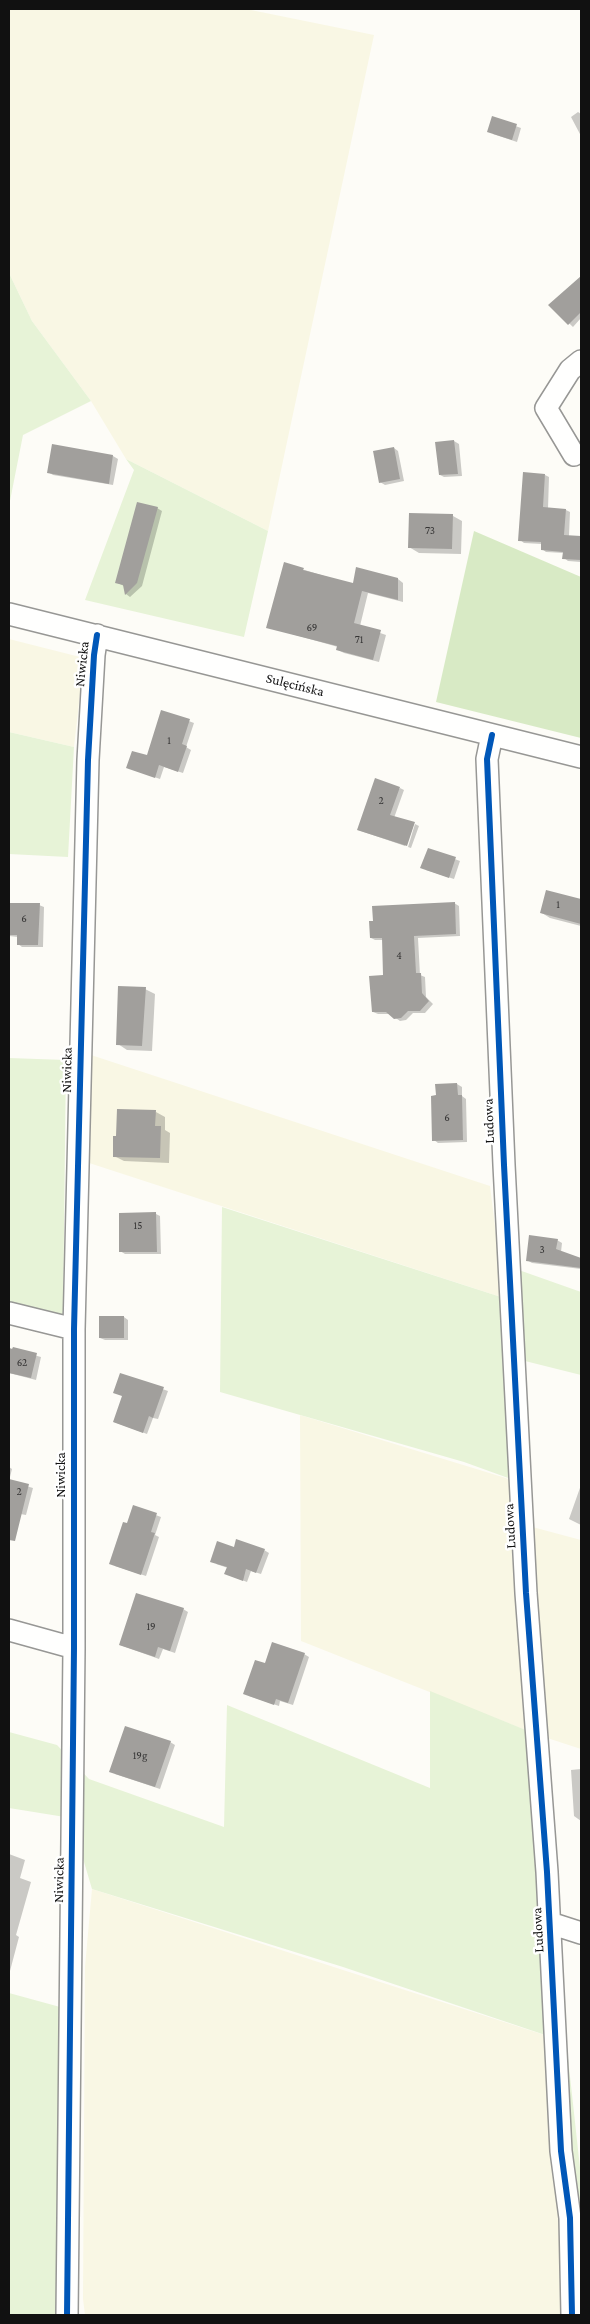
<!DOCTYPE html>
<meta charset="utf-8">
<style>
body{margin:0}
#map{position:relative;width:590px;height:2324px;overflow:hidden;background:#fdfcf7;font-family:"Crimson Pro",serif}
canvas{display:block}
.frame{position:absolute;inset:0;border:10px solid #111;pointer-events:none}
</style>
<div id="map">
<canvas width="590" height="2324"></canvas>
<div class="frame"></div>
</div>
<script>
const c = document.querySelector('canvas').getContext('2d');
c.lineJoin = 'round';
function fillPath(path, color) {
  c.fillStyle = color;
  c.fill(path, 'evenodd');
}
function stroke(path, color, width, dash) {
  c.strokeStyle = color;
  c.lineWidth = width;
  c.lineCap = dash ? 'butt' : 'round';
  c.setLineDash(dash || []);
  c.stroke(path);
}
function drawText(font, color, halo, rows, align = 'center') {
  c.font = font + ' "Crimson Pro",serif';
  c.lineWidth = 5;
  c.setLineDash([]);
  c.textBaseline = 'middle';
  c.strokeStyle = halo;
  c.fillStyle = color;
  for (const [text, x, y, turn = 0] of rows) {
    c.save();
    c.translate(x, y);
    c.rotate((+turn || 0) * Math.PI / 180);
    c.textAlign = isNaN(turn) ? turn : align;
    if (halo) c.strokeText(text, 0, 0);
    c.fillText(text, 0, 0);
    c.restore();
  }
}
const farmland = new Path2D(`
 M 9,9 L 246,9 L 374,35 L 268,531 L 126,459 L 91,401 L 32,321 L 9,273 Z
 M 9,639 L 84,658 L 74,747 L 9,732 Z
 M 91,1055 L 490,1186 L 504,1298 L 83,1161 Z
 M 300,1415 L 522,1483 L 525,1525 L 581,1540 L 581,1749 L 538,1735 L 301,1641 Z
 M 92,1889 L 560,2040 L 576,2315 L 85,2315 L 83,2299 L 85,1967 Z`);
const green = new Path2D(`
 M 9,273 L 32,321 L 91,401 L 23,435 L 9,506 Z
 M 126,459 L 268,531 L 244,637 L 85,600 L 134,470 Z
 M 9,732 L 74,747 L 68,857 L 9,854 Z
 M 9,1058 L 66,1060 L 63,1316 L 9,1303 Z
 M 222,1207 L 504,1298 L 516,1269 L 581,1292 L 581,1375 L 517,1359 L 522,1483 L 464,1462 L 220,1392 Z
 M 430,1691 L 538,1735 L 555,1939 L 581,2177 L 581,2315 L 560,2040 L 343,1967 L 92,1889 L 71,1818 L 9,1808 L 9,1732 L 57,1745 L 89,1779 L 224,1827 L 227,1705 L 430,1788 Z
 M 9,1993 L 71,2010 L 77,2315 L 9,2315 Z`);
const forest = new Path2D(`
 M 474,531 L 581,577 L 581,738 L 436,702 Z`);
const shadow = new Path2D(`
 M 578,112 L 581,114 L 581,136 L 571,117 Z
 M 493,118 L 521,128 L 517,142 L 493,134 Z
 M 581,277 L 581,318 L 573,327 L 550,305 Z
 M 454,441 L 459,444 L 462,476 L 444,477 L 440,475 Z
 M 53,446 L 113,456 L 118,459 L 113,485 L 53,475 L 48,472 Z
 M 394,448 L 398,451 L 404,481 L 385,485 L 380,482 Z
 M 545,475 L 549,477 L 548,509 L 566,510 L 570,512 L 569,536 L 581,537 L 581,562 L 568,561 L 564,558 L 564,553 L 546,552 L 542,549 L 542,544 L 524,543 L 520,540 Z
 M 157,508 L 162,511 L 142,586 L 130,597 L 126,594 L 124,586 L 116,582 Z
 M 453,516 L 462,521 L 461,554 L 419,553 L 409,547 Z
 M 285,564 L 354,585 L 398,579 L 403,583 L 403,602 L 368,593 L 360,626 L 386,635 L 379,662 L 344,653 L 338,650 L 338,647 L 267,627 Z
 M 162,711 L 194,723 L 186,747 L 191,750 L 183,773 L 164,767 L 160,779 L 128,768 L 148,757 Z
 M 400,788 L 404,790 L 394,818 L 413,823 L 405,846 L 358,830 Z
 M 415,824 L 419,826 L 411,848 L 408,847 Z
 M 428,849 L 460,861 L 454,879 L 426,870 Z
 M 547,892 L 581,900 L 581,926 L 550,918 L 542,913 Z
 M 454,903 L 459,906 L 460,936 L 418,938 L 420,975 L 425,977 L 426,997 L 433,1004 L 425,1013 L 413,1013 L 406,1020 L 400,1021 L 390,1014 L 378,1014 L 373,1012 L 384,977 L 383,940 L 375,940 L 371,938 Z
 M 9,904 L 39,905 L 44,907 L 43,947 L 22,947 L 18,944 L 18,937 L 9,936 Z
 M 145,989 L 155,994 L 152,1051 L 127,1050 L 118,1044 Z
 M 457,1084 L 462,1087 L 462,1096 L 466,1099 L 467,1142 L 438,1143 L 434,1140 Z
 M 156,1112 L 165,1117 L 165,1130 L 170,1133 L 169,1163 L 124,1161 L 114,1156 Z
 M 156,1214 L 160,1216 L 161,1254 L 125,1254 L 120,1251 Z
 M 557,1240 L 562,1243 L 561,1252 L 581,1259 L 581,1269 L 532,1263 L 527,1260 Z
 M 124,1317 L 128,1320 L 128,1340 L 105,1340 L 100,1338 Z
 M 9,1348 L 41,1357 L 36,1380 L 9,1373 Z
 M 120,1374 L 168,1391 L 158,1419 L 153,1418 L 147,1434 L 114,1422 L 124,1396 Z
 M 9,1467 L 12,1469 L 9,1481 L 33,1488 L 26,1515 L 9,1512 Z
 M 581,1485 L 581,1525 L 569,1519 Z
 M 134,1507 L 161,1517 L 155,1535 L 159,1537 L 146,1576 L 115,1566 Z
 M 234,1548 L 264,1550 L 269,1553 L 261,1574 L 251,1571 L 247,1582 L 226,1574 L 228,1568 L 216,1564 Z
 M 183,1609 L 188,1612 L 175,1653 L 163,1649 L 159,1659 L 120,1645 Z
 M 304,1654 L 309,1657 L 293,1705 L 280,1701 L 279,1706 L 249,1696 L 266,1664 Z
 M 170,1742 L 175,1745 L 160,1789 L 115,1774 Z
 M 581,1769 L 581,1821 L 574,1816 L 571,1770 Z
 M 9,1854 L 25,1860 L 20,1878 L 31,1882 L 16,1935 L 19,1937 L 10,1971 Z`);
const building = new Path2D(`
 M 492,116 L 517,124 L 512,140 L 487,132 Z
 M 581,276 L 581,312 L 568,325 L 548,305 Z
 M 454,440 L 458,474 L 439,475 L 435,442 Z
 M 52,444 L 113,455 L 109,484 L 47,473 Z
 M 394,447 L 400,479 L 379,483 L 373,451 Z
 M 523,472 L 545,474 L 543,507 L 566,509 L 564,535 L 581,536 L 581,560 L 562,559 L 563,552 L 541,550 L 541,542 L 518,541 Z
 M 137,502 L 158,507 L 137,583 L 125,595 L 123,585 L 115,583 Z
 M 409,513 L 453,514 L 452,549 L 408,548 Z
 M 284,562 L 304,568 L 303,570 L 353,583 L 356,567 L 398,578 L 398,600 L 362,591 L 354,623 L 381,630 L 373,660 L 336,650 L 337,646 L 266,628 Z
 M 161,710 L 190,719 L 182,744 L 187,746 L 178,772 L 159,765 L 155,778 L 126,768 L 132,751 L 147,755 Z
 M 375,778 L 400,787 L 390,815 L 415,822 L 407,846 L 357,830 Z
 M 428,848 L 456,857 L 449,878 L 420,868 Z
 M 546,890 L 581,899 L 581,924 L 540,913 Z
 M 455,902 L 456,934 L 414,936 L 416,973 L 421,973 L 422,993 L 429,1001 L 420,1011 L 408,1011 L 401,1018 L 394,1019 L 386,1012 L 372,1012 L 369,976 L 383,975 L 382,938 L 370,938 L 369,921 L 373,921 L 372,906 Z
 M 9,903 L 40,903 L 38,945 L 17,945 L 17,935 L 9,935 Z
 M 118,986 L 146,987 L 142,1046 L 116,1045 Z
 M 457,1083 L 458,1095 L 462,1095 L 463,1140 L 432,1141 L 431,1096 L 436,1095 L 435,1084 Z
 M 117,1109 L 156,1110 L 155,1126 L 161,1126 L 160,1158 L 113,1157 L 113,1136 L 116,1136 Z
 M 156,1212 L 157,1252 L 119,1252 L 119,1213 Z
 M 529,1235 L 558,1239 L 556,1249 L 581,1258 L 581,1268 L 526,1261 Z
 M 99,1316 L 124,1316 L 124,1338 L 99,1338 Z
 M 13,1347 L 37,1353 L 31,1378 L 9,1373 L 9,1348 L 12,1349 Z
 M 120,1373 L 164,1387 L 153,1418 L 149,1416 L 143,1433 L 113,1422 L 122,1396 L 113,1393 Z
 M 9,1479 L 29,1484 L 15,1541 L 9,1540 Z
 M 133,1505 L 157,1513 L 151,1532 L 155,1533 L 141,1575 L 109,1564 L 123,1522 L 127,1523 Z
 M 236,1539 L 265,1549 L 256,1573 L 246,1569 L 243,1581 L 224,1574 L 227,1567 L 210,1562 L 217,1541 L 234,1547 Z
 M 136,1593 L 184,1608 L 170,1651 L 158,1647 L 155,1657 L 119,1645 Z
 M 272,1642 L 305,1653 L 288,1703 L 276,1699 L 274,1705 L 243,1694 L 255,1660 L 265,1663 Z
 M 125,1726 L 171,1741 L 155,1787 L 109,1772 Z`);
const minor = new Path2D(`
 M 574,455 L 546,408 L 570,370 L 581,361
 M 9,614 L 581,757
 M 492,735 L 487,759 L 504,1165 L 526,1593 L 547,1872 L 561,2151 L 570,2218 L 572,2315
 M 9,1313 L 74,1329
 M 9,1630 L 74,1648
 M 550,1923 L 581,1933
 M 67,2315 L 74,1648 L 74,1329 L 88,760 L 94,655 L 97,635`);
const cycleway = new Path2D(`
 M 492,735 L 487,759 L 504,1165 L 526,1593 L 547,1872 L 561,2151 L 570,2218 L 572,2315
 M 67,2315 L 74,1648 L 74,1329 L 88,760 L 94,655 L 97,635`);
const numberNames = [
 ["73",430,531],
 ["69",312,628],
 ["71",359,640],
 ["1",169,741],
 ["2",381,801],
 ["1",558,905],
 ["6",24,919],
 ["4",399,956],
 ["6",447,1118],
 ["15",138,1226],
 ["3",542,1250],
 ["62",22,1363],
 ["2",19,1492],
 ["19",151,1627],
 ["19g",140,1756]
];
const streetNames = [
 ["Niwicka",82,664,-84],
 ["Sulęcińska",295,685,14],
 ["Niwicka",67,1070,-89],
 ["Ludowa",489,1121,-92],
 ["Niwicka",61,1475,-90],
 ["Ludowa",510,1526,-93],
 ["Niwicka",59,1880,-89],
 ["Ludowa",538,1930,-93]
];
fillPath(farmland, '#f9f7e4');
fillPath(green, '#e7f3d7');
fillPath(forest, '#d8eac5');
fillPath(shadow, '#0003');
fillPath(building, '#a19f9c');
stroke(minor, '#979795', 24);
stroke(minor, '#fffffe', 21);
stroke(cycleway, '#0057b8', 6);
drawText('11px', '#353434', null, numberNames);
drawText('14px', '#111', '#fff', streetNames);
</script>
